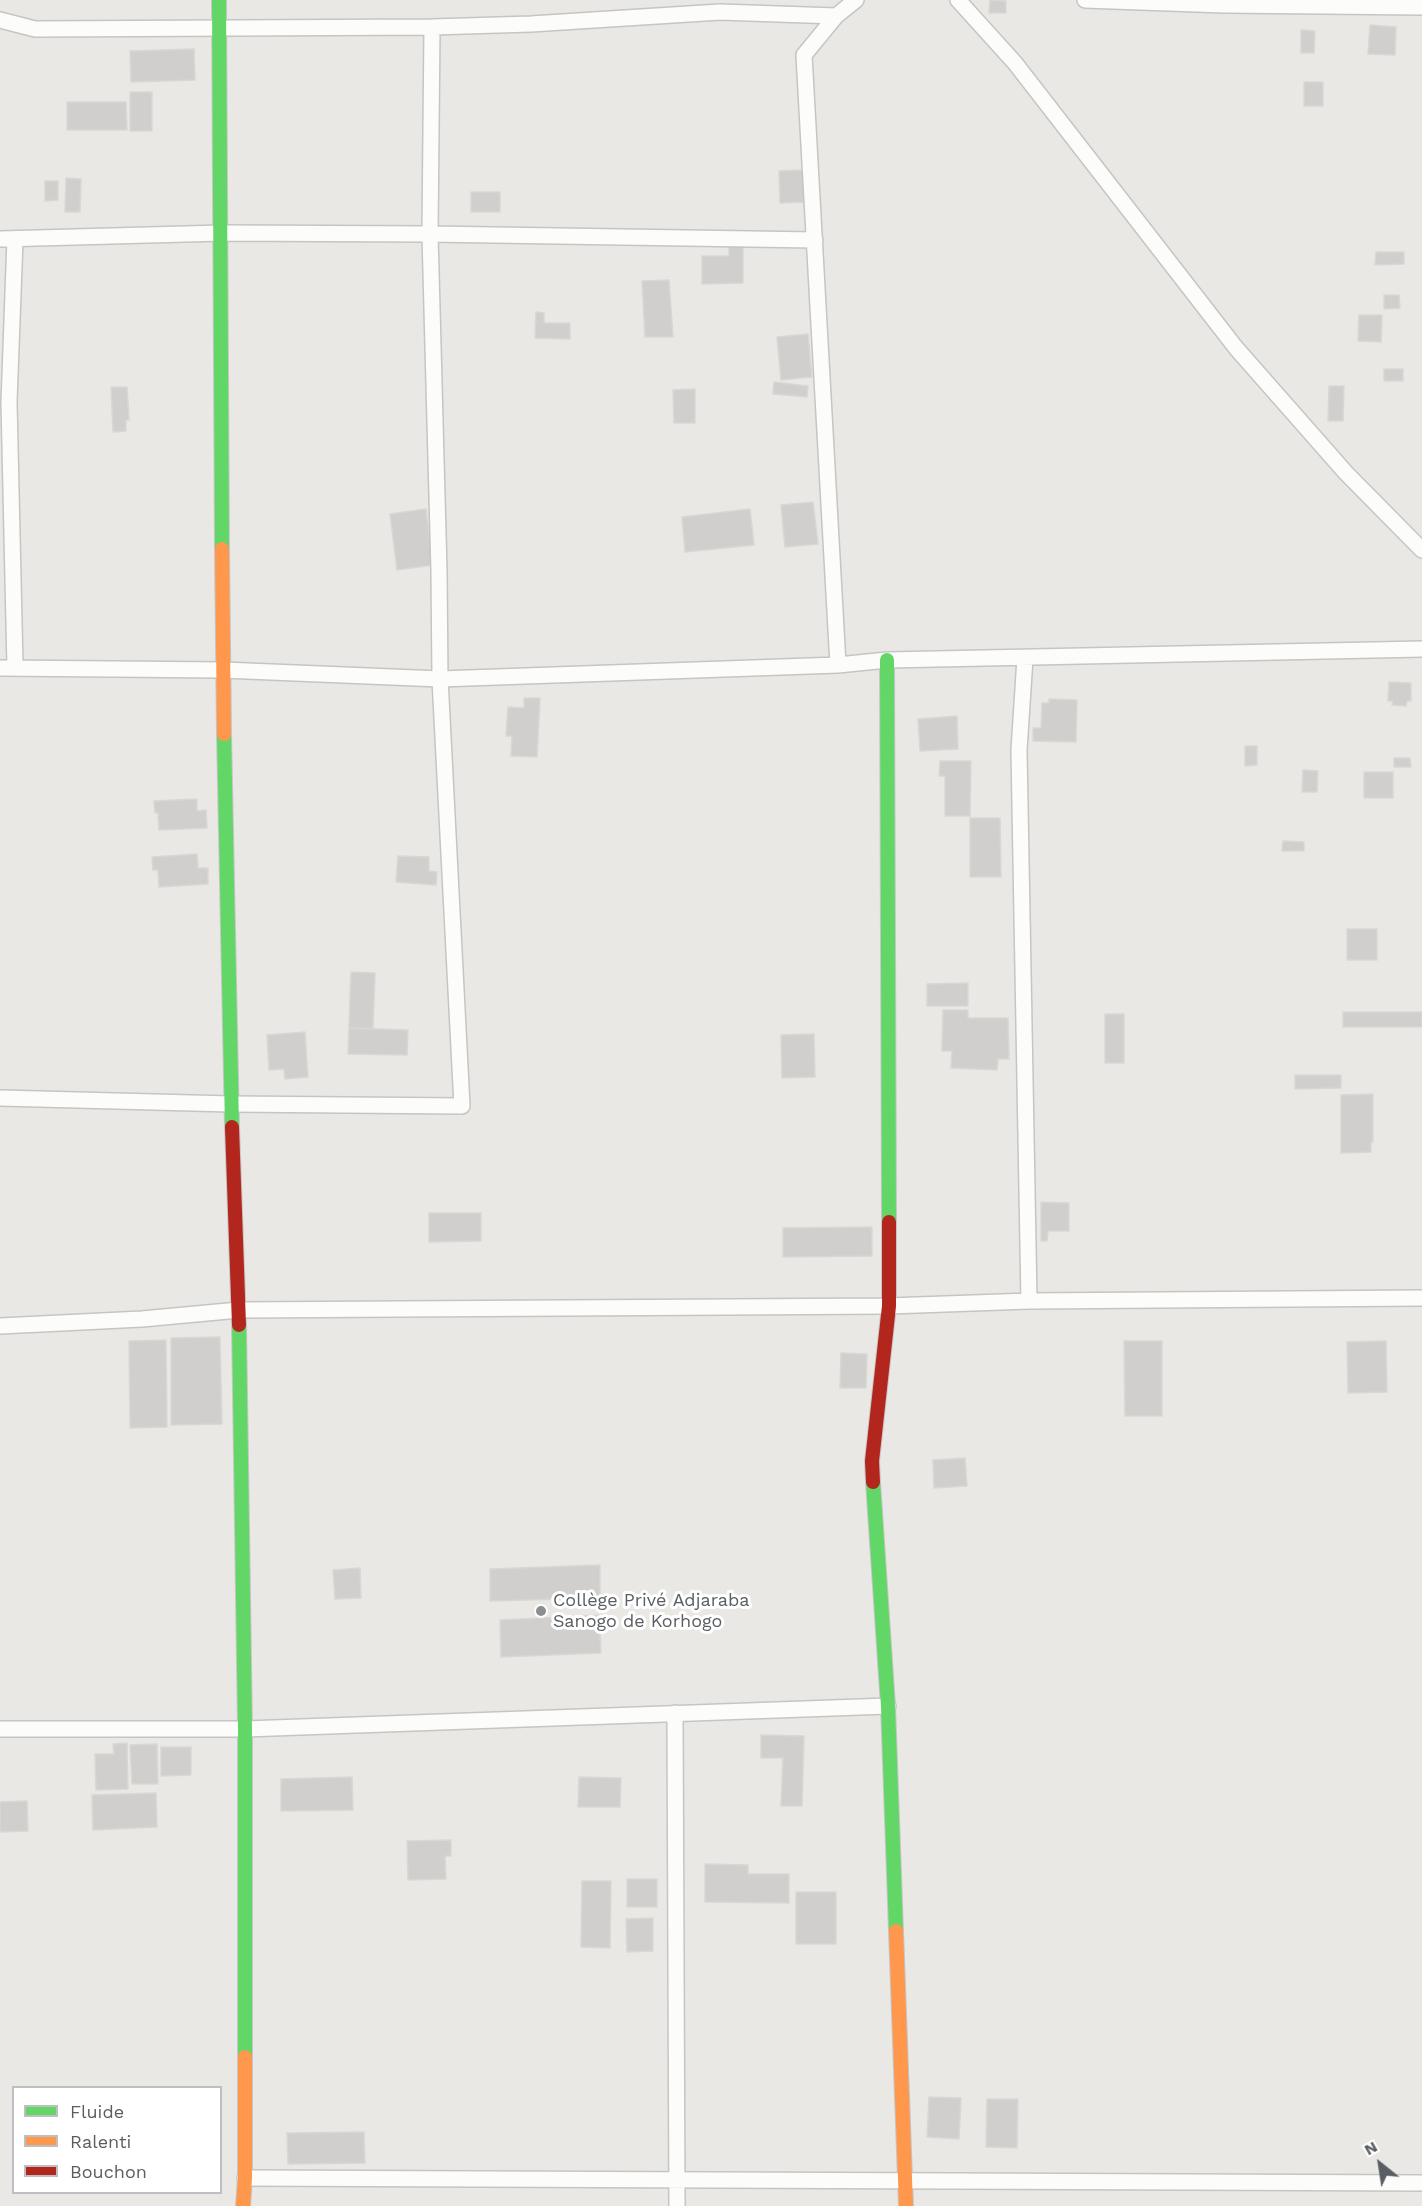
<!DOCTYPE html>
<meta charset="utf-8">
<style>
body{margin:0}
#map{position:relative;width:1422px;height:2206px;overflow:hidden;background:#eae8e4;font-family:"Work Sans",sans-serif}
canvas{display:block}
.legend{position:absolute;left:12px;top:2086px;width:210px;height:108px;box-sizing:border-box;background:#fff;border:2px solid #bdbfc0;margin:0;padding:8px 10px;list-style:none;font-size:18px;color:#5a5e62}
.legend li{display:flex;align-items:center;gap:12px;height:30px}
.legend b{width:30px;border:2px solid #bdbfc0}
.north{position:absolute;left:1350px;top:2134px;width:60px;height:60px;-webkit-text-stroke:4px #fff;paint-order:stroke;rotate:330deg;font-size:16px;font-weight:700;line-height:24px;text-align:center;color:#5a5e62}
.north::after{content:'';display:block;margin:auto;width:21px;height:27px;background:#5a5e62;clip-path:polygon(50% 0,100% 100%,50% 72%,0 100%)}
</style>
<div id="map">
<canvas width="1422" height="2206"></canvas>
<ul class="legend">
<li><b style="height:8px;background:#63d668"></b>Fluide</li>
<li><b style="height:8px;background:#ff974d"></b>Ralenti</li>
<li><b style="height:8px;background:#b3261e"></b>Bouchon</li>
</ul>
<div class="north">N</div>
</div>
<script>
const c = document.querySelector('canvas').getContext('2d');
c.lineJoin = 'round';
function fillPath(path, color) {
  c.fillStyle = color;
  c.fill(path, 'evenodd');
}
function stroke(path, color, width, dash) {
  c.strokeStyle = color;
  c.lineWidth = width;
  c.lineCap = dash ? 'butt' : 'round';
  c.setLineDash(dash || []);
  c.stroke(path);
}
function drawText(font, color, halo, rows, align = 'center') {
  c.font = font + ' "Work Sans",sans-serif';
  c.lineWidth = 6;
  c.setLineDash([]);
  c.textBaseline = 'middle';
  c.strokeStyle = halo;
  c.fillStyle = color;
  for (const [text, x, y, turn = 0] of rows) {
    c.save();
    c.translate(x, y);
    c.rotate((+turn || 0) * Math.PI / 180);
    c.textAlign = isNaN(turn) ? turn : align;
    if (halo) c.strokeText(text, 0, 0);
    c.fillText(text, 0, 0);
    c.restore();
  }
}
const building = new Path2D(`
 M 990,0 L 1006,1 L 1006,13 L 989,13 Z
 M 1370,25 L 1396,27 L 1395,55 L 1368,54 Z
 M 1301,30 L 1315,31 L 1314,53 L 1301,53 Z
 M 194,49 L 195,80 L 131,82 L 130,51 Z
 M 1304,82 L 1323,82 L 1323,106 L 1304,106 Z
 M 130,92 L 152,92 L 152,131 L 130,131 Z
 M 67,102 L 126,102 L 127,130 L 67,130 Z
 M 803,170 L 805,202 L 780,203 L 779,171 Z
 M 66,178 L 81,179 L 80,212 L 65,212 Z
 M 45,181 L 58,181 L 58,200 L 45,201 Z
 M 471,192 L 500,192 L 500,212 L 471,212 Z
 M 743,246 L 743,283 L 702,284 L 702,256 L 729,256 L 729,247 Z
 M 1376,252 L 1404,252 L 1404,264 L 1375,265 Z
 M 669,280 L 673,337 L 645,337 L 642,281 Z
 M 1384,295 L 1399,295 L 1400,308 L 1384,309 Z
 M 536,312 L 544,313 L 544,323 L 570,323 L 570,339 L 535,338 Z
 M 1359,315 L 1382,315 L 1381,342 L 1358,341 Z
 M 808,334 L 812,377 L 781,380 L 777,337 Z
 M 1384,369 L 1403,369 L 1403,381 L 1384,381 Z
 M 774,382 L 808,386 L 807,397 L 773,394 Z
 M 1329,386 L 1344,386 L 1343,421 L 1328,421 Z
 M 111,387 L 127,387 L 129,420 L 126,420 L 126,431 L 113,432 Z
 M 695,389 L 695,423 L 674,423 L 673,390 Z
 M 813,502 L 818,544 L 785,547 L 781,505 Z
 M 426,509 L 433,565 L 397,570 L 390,514 Z
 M 750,509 L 754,545 L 685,552 L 682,517 Z
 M 1389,682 L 1411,683 L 1411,701 L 1407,701 L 1406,706 L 1392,705 L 1393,701 L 1388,701 Z
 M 524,698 L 540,698 L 537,757 L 511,756 L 512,736 L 506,736 L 508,707 L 524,708 Z
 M 1049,699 L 1077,700 L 1076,742 L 1033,741 L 1033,728 L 1041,728 L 1042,703 L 1049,703 Z
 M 957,716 L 958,749 L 920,751 L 918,719 Z
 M 1245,746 L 1257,746 L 1257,765 L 1245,766 Z
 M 1394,758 L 1410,758 L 1411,767 L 1394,767 Z
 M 940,761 L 971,761 L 970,816 L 945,816 L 945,776 L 939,776 Z
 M 1303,770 L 1318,771 L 1317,792 L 1302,792 Z
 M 1364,772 L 1393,772 L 1393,798 L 1364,798 Z
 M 197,799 L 197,811 L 206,810 L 207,828 L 159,830 L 158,813 L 155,813 L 154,801 Z
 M 970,818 L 1000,818 L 1001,877 L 970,877 Z
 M 1283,841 L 1304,842 L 1304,851 L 1282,851 Z
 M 197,854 L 198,868 L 208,868 L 208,884 L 159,887 L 158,870 L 153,870 L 152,857 Z
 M 398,856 L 429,857 L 429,871 L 437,872 L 436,885 L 396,882 Z
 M 1347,929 L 1377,929 L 1377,960 L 1347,960 Z
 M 351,972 L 375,973 L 373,1029 L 349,1028 Z
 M 968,983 L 968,1006 L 927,1006 L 927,984 Z
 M 943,1010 L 968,1010 L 968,1018 L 1008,1018 L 1009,1059 L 998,1059 L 997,1070 L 951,1068 L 952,1051 L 942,1051 Z
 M 1343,1012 L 1422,1012 L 1422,1027 L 1343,1027 Z
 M 1105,1014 L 1124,1014 L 1124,1063 L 1105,1063 Z
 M 349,1028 L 408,1030 L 407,1055 L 348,1054 Z
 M 305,1032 L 308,1077 L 285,1079 L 284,1069 L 269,1070 L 267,1035 Z
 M 814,1034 L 815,1077 L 782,1078 L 781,1035 Z
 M 1295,1075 L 1341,1075 L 1341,1088 L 1295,1089 Z
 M 1373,1094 L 1373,1142 L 1371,1142 L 1371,1152 L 1341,1153 L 1341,1095 Z
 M 1041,1202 L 1069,1203 L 1069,1231 L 1048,1231 L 1047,1241 L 1041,1241 Z
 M 429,1213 L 481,1213 L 481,1241 L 429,1242 Z
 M 872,1227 L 872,1256 L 783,1257 L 783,1228 Z
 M 220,1337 L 222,1424 L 171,1425 L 171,1338 Z
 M 166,1340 L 167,1427 L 130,1428 L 129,1341 Z
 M 1124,1341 L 1162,1341 L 1162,1416 L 1125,1416 Z
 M 1386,1341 L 1387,1392 L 1348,1393 L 1347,1342 Z
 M 841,1353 L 867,1354 L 866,1388 L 840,1388 Z
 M 965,1458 L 967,1486 L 934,1488 L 933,1460 Z
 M 600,1565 L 600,1598 L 490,1601 L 490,1569 Z
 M 360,1568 L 361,1598 L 335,1599 L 333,1570 Z
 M 599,1615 L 601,1653 L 501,1657 L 500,1620 Z
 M 761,1735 L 804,1736 L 802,1806 L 781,1806 L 783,1758 L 761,1758 Z
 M 127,1743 L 128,1789 L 96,1790 L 95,1754 L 114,1754 L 113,1744 Z
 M 157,1744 L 158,1784 L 132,1784 L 130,1745 Z
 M 161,1747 L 191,1747 L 191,1775 L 161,1776 Z
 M 352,1777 L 353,1810 L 281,1811 L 281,1779 Z
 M 579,1777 L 621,1778 L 620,1807 L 578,1807 Z
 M 156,1793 L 157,1827 L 93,1830 L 92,1795 Z
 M 27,1801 L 28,1831 L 0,1832 L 0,1802 Z
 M 451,1840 L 451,1856 L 445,1856 L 446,1879 L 408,1880 L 407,1841 Z
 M 705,1864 L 748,1865 L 748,1874 L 789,1874 L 789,1903 L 705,1902 Z
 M 627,1879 L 657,1879 L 657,1907 L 627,1907 Z
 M 582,1881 L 611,1881 L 610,1948 L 581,1947 Z
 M 796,1892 L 836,1892 L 836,1944 L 796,1944 Z
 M 653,1918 L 653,1951 L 627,1952 L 626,1919 Z
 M 929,2097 L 961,2098 L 959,2139 L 927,2137 Z
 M 987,2099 L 1018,2099 L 1017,2148 L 986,2147 Z
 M 364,2132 L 365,2163 L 288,2164 L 287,2133 Z`);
const street = new Path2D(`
 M 958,0 L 1015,63 L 1236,348 L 1346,473 L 1422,550
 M 1085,0 L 1224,5 L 1422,7
 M 0,20 L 35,29 L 432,27 L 531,24 L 720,12 L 836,16
 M 0,239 L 222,233 L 430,234 L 815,240
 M 15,239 L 9,402 L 15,667
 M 1025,658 L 1019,750 L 1029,1301
 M 838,665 L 804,55 L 836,16 L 856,0
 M 0,668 L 223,670 L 440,679 L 838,665 L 887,660 L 1422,649
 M 0,1098 L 231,1104 L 462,1106 L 440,679 L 439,571 L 430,234 L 432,27
 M 0,1326 L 142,1319 L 239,1310 L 889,1306 L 1029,1301 L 1422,1298
 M 675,1713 L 677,2206
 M 0,1729 L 245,1729 L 888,1706
 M 245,2178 L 1422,2183`);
const fast = new Path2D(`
 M 219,0 L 222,549
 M 887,660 L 889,1222
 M 224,734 L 232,1127
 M 239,1325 L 245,1729 L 245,2057
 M 873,1482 L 888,1706 L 896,1931`);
const slow = new Path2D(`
 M 222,549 L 224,734
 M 896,1931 L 906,2206
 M 243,2206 L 245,2178 L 245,2057`);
const jam = new Path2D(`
 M 232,1127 L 239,1325
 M 873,1482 L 872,1461 L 889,1306 L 889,1222`);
const markers = [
 [541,1611,6,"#8c8e90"]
];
const poiNames = [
 ["Collège Privé Adjaraba",553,1601],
 ["Sanogo de Korhogo",553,1622]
];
fillPath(building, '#d1cfcd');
stroke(building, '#d9d7d4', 1.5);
stroke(street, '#c5c5c4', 18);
stroke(fast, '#c6c6c6', 16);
stroke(slow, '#c6c6c6', 16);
stroke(jam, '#c6c6c6', 16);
stroke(street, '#fcfcfb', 15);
stroke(fast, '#63d668', 14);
stroke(slow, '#ff974d', 14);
stroke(jam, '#b3261e', 14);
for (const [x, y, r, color] of markers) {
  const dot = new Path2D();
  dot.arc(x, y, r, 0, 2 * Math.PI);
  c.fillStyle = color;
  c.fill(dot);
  stroke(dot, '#fff', 2);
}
drawText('18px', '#5a5e62', '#fff', poiNames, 'left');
</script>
